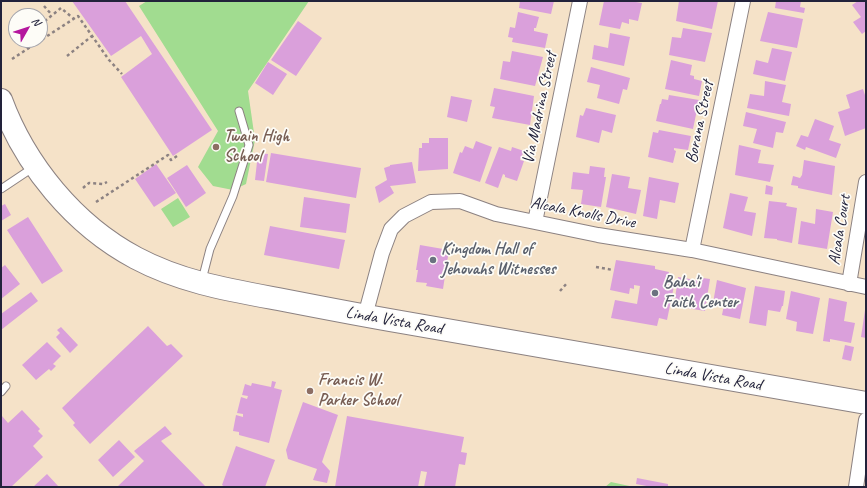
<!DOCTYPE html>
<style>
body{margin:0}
#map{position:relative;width:867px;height:488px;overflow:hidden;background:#f5e2c8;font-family:Caveat,sans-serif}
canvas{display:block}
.frame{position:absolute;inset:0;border:2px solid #22223b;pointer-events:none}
.north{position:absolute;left:8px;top:8px;width:40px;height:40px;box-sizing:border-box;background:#fdfcf7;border:1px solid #a5a5ac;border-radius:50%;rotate:51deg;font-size:11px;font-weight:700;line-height:16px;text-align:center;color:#22223b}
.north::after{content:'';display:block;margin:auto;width:14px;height:18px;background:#b5179e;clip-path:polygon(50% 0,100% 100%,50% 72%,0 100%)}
</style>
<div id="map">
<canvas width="867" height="488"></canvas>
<div class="frame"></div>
<div class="north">N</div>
</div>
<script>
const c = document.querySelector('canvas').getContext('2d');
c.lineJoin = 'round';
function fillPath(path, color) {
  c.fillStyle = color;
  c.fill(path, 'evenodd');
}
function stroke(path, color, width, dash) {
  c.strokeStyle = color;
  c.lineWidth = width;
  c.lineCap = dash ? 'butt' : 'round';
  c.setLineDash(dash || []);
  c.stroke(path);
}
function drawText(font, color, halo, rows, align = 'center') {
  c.font = font + ' Caveat,sans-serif';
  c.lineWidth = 3.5;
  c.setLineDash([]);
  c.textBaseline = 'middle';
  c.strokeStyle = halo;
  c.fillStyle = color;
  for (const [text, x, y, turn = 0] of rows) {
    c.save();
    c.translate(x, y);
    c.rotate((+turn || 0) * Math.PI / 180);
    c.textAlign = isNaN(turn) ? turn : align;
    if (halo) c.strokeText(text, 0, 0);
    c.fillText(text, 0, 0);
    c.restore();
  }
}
const green = new Path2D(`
 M 147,1 L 309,1 L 248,91 L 255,140 L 246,184 L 233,190 L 213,186 L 198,167 L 218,131 L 139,6 Z
 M 178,198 L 190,217 L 173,227 L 161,209 Z
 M 611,482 L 634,487 L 605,487 Z`);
const building = new Path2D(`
 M 72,1 L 125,1 L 212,130 L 173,156 L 121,77 L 152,54 L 141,36 L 111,56 Z
 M 520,1 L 554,1 L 551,14 L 519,8 Z
 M 604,1 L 630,1 L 642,3 L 638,21 L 629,19 L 629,24 L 622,22 L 620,29 L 599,25 Z
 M 679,1 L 718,1 L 712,29 L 676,21 Z
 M 776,1 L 801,1 L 800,7 L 805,8 L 804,13 L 775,8 Z
 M 858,1 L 866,1 L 866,31 L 862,34 L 853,22 L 861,17 L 852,5 Z
 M 518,12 L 539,17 L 536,28 L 534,28 L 534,31 L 548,34 L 545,48 L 512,42 L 513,38 L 508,37 L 510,27 L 515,28 Z
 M 768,12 L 803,19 L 797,48 L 760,41 Z
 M 298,21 L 322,38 L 296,76 L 271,60 Z
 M 683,28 L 712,33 L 705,62 L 669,55 L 672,37 L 681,38 Z
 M 610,33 L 630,37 L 624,66 L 592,59 L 594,45 L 608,48 Z
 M 772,48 L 792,52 L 785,81 L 753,74 L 756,60 L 768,63 Z
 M 512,51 L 543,57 L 535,86 L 500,79 L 503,61 L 510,62 Z
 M 671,60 L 692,65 L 690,75 L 694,76 L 694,79 L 702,81 L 699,96 L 665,89 Z
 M 268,62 L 287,74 L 273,95 L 255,83 Z
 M 591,67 L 630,78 L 627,90 L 623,89 L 619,104 L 597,98 L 600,85 L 587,82 Z
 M 765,81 L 786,85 L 782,102 L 791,104 L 789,116 L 747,108 L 750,94 L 764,96 Z
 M 494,88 L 534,96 L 530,125 L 492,118 L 495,107 L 490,106 Z
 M 863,89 L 866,98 L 866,128 L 845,136 L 838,112 L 850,108 L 846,95 Z
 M 669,95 L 699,100 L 693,129 L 656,121 L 660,104 L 661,104 L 662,99 L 668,100 Z
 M 451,96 L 472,100 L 467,122 L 447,117 Z
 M 586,108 L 616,115 L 612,133 L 602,130 L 599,143 L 576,137 L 580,115 L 583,116 Z
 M 746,112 L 786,122 L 783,133 L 776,132 L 773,148 L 753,143 L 757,129 L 743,126 Z
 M 815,119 L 834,126 L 829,140 L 841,144 L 836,158 L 806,147 L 805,150 L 796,146 L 801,135 L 808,137 Z
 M 659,130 L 691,136 L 688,150 L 674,148 L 674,150 L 676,151 L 673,163 L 648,157 L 653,132 L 658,133 Z
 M 429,138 L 448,138 L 448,169 L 418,171 L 419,148 L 422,148 L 422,143 L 429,143 Z
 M 476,141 L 492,147 L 480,182 L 453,173 L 460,152 L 462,153 L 465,146 L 473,149 Z
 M 739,145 L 761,150 L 758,163 L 774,165 L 770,182 L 735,175 Z
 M 499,147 L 511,151 L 512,147 L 524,151 L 520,160 L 524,161 L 517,181 L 505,177 L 505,175 L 503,174 L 498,188 L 485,183 Z
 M 258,153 L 268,154 L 264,181 L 255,180 Z
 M 271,153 L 361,168 L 356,198 L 266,182 Z
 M 804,160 L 835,166 L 832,195 L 798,188 L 798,186 L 791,185 L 793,176 L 800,178 L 802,175 Z
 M 412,162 L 416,183 L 390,186 L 394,193 L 379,203 L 375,187 L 387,180 L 384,168 L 390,166 L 390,165 Z
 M 156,164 L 176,193 L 154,207 L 135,179 Z
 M 187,165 L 206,193 L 186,207 L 167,178 Z
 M 590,166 L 605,168 L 604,177 L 606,177 L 601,207 L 581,204 L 583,190 L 571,189 L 573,172 L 589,174 Z
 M 612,174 L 630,177 L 628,188 L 641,190 L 636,214 L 606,207 Z
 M 649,177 L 679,183 L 675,203 L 660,200 L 657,219 L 643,216 Z
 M 766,185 L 773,187 L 772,195 L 765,194 Z
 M 730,193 L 748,197 L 744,211 L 756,213 L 752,236 L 723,228 Z
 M 304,197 L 350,204 L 346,233 L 300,227 Z
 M 769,201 L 787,203 L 786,206 L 797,208 L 792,243 L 777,240 L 777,239 L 764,238 Z
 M 5,204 L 11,215 L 1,221 L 1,206 Z
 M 816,209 L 833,212 L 827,249 L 798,244 L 801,221 L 815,224 Z
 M 28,217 L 63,271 L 42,284 L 7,230 Z
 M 270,226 L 345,240 L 339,269 L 264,255 Z
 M 420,245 L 449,250 L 443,289 L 426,286 L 427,283 L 416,282 L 418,270 L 416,270 Z
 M 616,260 L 655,266 L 655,269 L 669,272 L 667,284 L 674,286 L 667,320 L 659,318 L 657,326 L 611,318 L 615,300 L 637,304 L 640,286 L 634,285 L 634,289 L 630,288 L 629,294 L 610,290 Z
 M 5,265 L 20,284 L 1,299 L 1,268 Z
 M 678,277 L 696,280 L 696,277 L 710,279 L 705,311 L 674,306 Z
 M 717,280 L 746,288 L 740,319 L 722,315 L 724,305 L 713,303 Z
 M 755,286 L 785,291 L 783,306 L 782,306 L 780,312 L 768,310 L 766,326 L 749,323 Z
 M 791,291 L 820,298 L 813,334 L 796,331 L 797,322 L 786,319 Z
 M 31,292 L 38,301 L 1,330 L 1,314 Z
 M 829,298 L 847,302 L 844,321 L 855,323 L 851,343 L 830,339 L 830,342 L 823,341 Z
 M 865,310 L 866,310 L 866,338 L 861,337 Z
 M 148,326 L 167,346 L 171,344 L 183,356 L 90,444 L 73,425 L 75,423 L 62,408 Z
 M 61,327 L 78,345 L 70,353 L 56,337 L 60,333 L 57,330 Z
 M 47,342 L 61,356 L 53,364 L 56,366 L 51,371 L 49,369 L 36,380 L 22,365 Z
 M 845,345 L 854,347 L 851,361 L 842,359 Z
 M 272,381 L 276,382 L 274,388 L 282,390 L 269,443 L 239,435 L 239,432 L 233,431 L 236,415 L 243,417 L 243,414 L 237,413 L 241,397 L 247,399 L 248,396 L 242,395 L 245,384 L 251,386 L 252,383 L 271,387 Z
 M 303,402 L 338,415 L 322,462 L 330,471 L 327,483 L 313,480 L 317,469 L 288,459 L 286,450 Z
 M 22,410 L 40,429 L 38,431 L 43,436 L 33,446 L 43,457 L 11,487 L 1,487 L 1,417 L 2,416 L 8,423 Z
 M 347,416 L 464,437 L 461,452 L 467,453 L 465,465 L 459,464 L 455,487 L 424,487 L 427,472 L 421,471 L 418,487 L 335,487 Z
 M 165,426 L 172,434 L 161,441 L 206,487 L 117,487 L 144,461 L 134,451 Z
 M 119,440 L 135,457 L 113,477 L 98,460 Z
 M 236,446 L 275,460 L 265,487 L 225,487 L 222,485 Z
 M 47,474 L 59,487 L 33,487 Z
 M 637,478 L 668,484 L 668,487 L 652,487 L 636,484 Z`);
const path = new Path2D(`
 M 44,6 L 52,15
 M 40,25 L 61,8 L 74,19
 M 67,56 L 92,36
 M 12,59 L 78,16 L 109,60 L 122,74
 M 83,188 L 89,183 L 103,184 L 107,182
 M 96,202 L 168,155 L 171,160 L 177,156
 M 596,267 L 613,270
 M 560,291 L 568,282`);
const service = new Path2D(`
 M 1,189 L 34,167
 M 202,280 L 210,249 L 233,196 L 249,145 L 239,111
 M 1,392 L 6,386`);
const minor = new Path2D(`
 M 535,222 L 580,1
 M 692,250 L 743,1
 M 849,284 L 866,182
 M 365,316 L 382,253 L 391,229 L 404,216 L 431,202 L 460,201 L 496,214 L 598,235 L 692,250 L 866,287
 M 856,487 L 866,420`);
const primary = new Path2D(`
 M 1,100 C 25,165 74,225 136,258 C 181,282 229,290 278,299 C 319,307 360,315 401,322 C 556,350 711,377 866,403`);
const markers = [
 [216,147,4,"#8d6e63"],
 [433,260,4,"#6b7280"],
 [655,293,4,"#6b7280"],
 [310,391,4,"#8d6e63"]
];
const streetNames = [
 ["Via Madrina Street",540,108,-78],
 ["Borana Street",700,122,-78],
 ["Alcala Knolls Drive",583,213,11],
 ["Alcala Court",840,230,-81],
 ["Linda Vista Road",394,321,10],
 ["Linda Vista Road",713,377,10]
];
const educationNames = [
 ["Twain High",224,137],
 ["School",224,157],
 ["Francis W.",318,381],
 ["Parker School",318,401]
];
const worshipNames = [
 ["Kingdom Hall of",441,250],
 ["Jehovahs Witnesses",441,270],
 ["Baha'i",663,283],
 ["Faith Center",663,303]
];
fillPath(green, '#a1dc90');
fillPath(building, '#daa0db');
stroke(service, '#8c8282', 9);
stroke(minor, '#8c8282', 16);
stroke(primary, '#8c8282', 24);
stroke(path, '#8c8282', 2.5, [3, 3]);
stroke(service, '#fff', 7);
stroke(minor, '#fff', 14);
stroke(primary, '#fff', 22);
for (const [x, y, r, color] of markers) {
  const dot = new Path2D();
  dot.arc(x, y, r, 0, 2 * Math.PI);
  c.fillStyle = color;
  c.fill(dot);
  stroke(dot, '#fdfcf7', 1.5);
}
drawText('17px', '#22223b', '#fdfcf7', streetNames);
drawText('bold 17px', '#785e54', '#fdfcf7', educationNames, 'left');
drawText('bold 17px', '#5b616d', '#fdfcf7', worshipNames, 'left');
</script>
